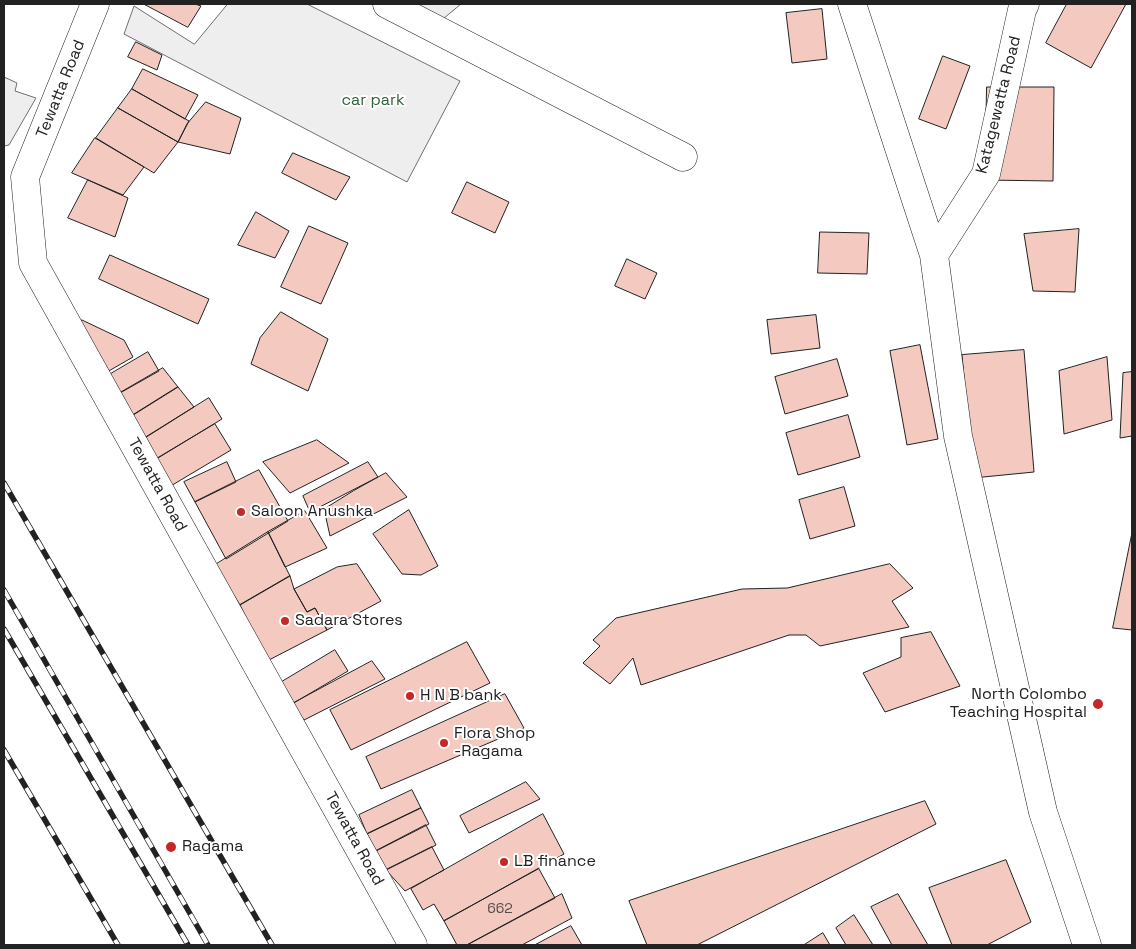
<!DOCTYPE html>
<style>
body{margin:0}
#map{position:relative;width:1136px;height:949px;overflow:hidden;background:#fff;font-family:"Space Grotesk",sans-serif}
canvas{display:block}
.frame{position:absolute;inset:0;border:5px solid #222;pointer-events:none}
</style>
<div id="map">
<canvas width="1136" height="949"></canvas>
<div class="frame"></div>
</div>
<script>
const c = document.querySelector('canvas').getContext('2d');
c.lineJoin = 'round';
function fillPath(path, color) {
  c.fillStyle = color;
  c.fill(path, 'evenodd');
}
function stroke(path, color, width, dash) {
  c.strokeStyle = color;
  c.lineWidth = width;
  c.lineCap = dash ? 'butt' : 'round';
  c.setLineDash(dash || []);
  c.stroke(path);
}
function drawText(font, color, halo, rows, align = 'center') {
  c.font = font + ' "Space Grotesk",sans-serif';
  c.lineWidth = 4;
  c.setLineDash([]);
  c.textBaseline = 'middle';
  c.strokeStyle = halo;
  c.fillStyle = color;
  for (const [text, x, y, turn = 0] of rows) {
    c.save();
    c.translate(x, y);
    c.rotate((+turn || 0) * Math.PI / 180);
    c.textAlign = isNaN(turn) ? turn : align;
    if (halo) c.strokeText(text, 0, 0);
    c.fillText(text, 0, 0);
    c.restore();
  }
}
const green = new Path2D(`
 M 228,4 L 307,4 L 460,81 L 407,182 L 124,34 L 134,6 L 194,44 Z
 M 393,4 L 461,4 L 432,28 Z
 M 4,77 L 17,83 L 15,91 L 36,98 L 9,145 L 4,146 Z`);
const building = new Path2D(`
 M 144,4 L 195,4 L 201,6 L 188,27 Z
 M 1067,4 L 1126,4 L 1091,68 L 1046,43 Z
 M 822,9 L 827,59 L 792,63 L 786,13 Z
 M 136,42 L 162,55 L 157,70 L 128,57 Z
 M 943,56 L 970,66 L 946,129 L 919,119 Z
 M 143,69 L 198,95 L 185,119 L 132,89 Z
 M 987,87 L 1054,87 L 1053,181 L 985,180 Z
 M 132,89 L 189,121 L 178,142 L 118,108 Z
 M 206,102 L 241,118 L 230,154 L 178,142 L 187,124 Z
 M 118,108 L 178,142 L 154,173 L 96,138 Z
 M 95,138 L 144,167 L 123,195 L 72,173 Z
 M 293,153 L 350,177 L 336,200 L 282,173 Z
 M 88,180 L 128,198 L 115,237 L 68,218 Z
 M 467,182 L 509,202 L 495,233 L 452,213 Z
 M 256,212 L 289,231 L 275,258 L 238,245 Z
 M 309,226 L 348,243 L 321,304 L 281,287 Z
 M 1079,229 L 1075,292 L 1033,291 L 1024,234 Z
 M 820,232 L 869,233 L 867,274 L 818,273 Z
 M 110,255 L 209,299 L 198,324 L 99,279 Z
 M 627,259 L 657,273 L 645,299 L 615,286 Z
 M 281,312 L 328,339 L 308,391 L 251,364 L 260,338 Z
 M 816,315 L 820,348 L 771,354 L 767,320 Z
 M 82,320 L 124,340 L 133,357 L 107,372 L 77,330 Z
 M 920,345 L 938,439 L 907,445 L 890,351 Z
 M 1024,350 L 1034,472 L 973,478 L 962,355 Z
 M 148,352 L 159,371 L 120,393 L 109,375 Z
 M 1107,357 L 1112,420 L 1064,434 L 1059,371 Z
 M 837,359 L 848,396 L 785,414 L 775,377 Z
 M 163,368 L 178,387 L 130,417 L 120,393 Z
 M 1132,372 L 1132,436 L 1120,438 L 1123,373 Z
 M 178,387 L 194,407 L 140,441 L 130,417 Z
 M 209,398 L 222,419 L 153,461 L 140,441 Z
 M 848,415 L 860,457 L 798,475 L 786,433 Z
 M 215,424 L 231,450 L 169,487 L 153,461 Z
 M 317,440 L 349,463 L 290,493 L 263,462 Z
 M 227,462 L 236,482 L 195,502 L 184,482 Z
 M 368,462 L 378,477 L 310,512 L 303,496 Z
 M 259,470 L 288,521 L 226,559 L 195,502 Z
 M 386,473 L 407,497 L 330,536 L 324,509 L 353,491 Z
 M 844,487 L 855,526 L 810,539 L 799,500 Z
 M 409,510 L 438,566 L 421,575 L 402,574 L 373,534 Z
 M 305,511 L 327,548 L 285,567 L 268,532 Z
 M 268,532 L 290,576 L 240,605 L 215,565 Z
 M 1132,533 L 1132,630 L 1113,628 Z
 M 357,564 L 381,601 L 327,630 L 315,608 L 307,612 L 294,589 L 337,567 Z
 M 890,564 L 913,588 L 892,601 L 909,627 L 820,646 L 806,635 L 789,635 L 641,685 L 633,658 L 610,684 L 583,663 L 600,646 L 593,640 L 616,618 L 742,589 L 787,588 Z
 M 290,576 L 294,589 L 307,612 L 315,608 L 327,630 L 267,661 L 240,605 Z
 M 931,632 L 960,686 L 885,712 L 863,673 L 901,657 L 901,638 Z
 M 467,642 L 490,683 L 351,750 L 330,710 Z
 M 335,650 L 348,671 L 292,704 L 280,683 Z
 M 372,661 L 385,679 L 304,720 L 292,704 Z
 M 505,694 L 524,728 L 381,789 L 366,757 Z
 M 526,782 L 540,799 L 469,833 L 460,816 Z
 M 412,790 L 421,808 L 367,834 L 359,815 Z
 M 925,801 L 936,824 L 697,945 L 647,945 L 629,901 Z
 M 421,808 L 429,824 L 376,851 L 367,834 Z
 M 543,814 L 564,854 L 444,921 L 434,904 L 423,910 L 411,889 Z
 M 426,825 L 436,845 L 386,870 L 376,851 Z
 M 432,847 L 444,870 L 405,891 L 386,870 Z
 M 1006,860 L 1031,922 L 987,945 L 952,945 L 929,888 Z
 M 539,869 L 555,898 L 467,945 L 457,945 L 444,921 Z
 M 562,894 L 572,918 L 522,945 L 467,945 Z
 M 898,894 L 928,945 L 892,945 L 871,907 Z
 M 854,915 L 873,945 L 846,945 L 836,928 Z
 M 571,926 L 582,945 L 535,945 Z
 M 823,933 L 830,945 L 804,945 Z`);
const minor = new Path2D(`
 M 387,4 L 683,157
 M 852,4 L 934,255 L 958,436 L 1043,812 L 1087,945
 M 934,255 L 986,174 L 1022,10 L 1025,4`);
const primary = new Path2D(`
 M 95,4 L 25,177 L 33,263 L 413,945`);
const rail = new Path2D(`
 M 4,483 L 272,945
 M 4,590 L 208,945
 M 4,629 L 188,945
 M 4,750 L 118,945`);
const markers = [
 [241,512,5,"#c62828"],
 [285,621,5,"#c62828"],
 [410,696,5,"#c62828"],
 [1098,704,6,"#c62828"],
 [444,743,5,"#c62828"],
 [171,847,6,"#c62828"],
 [504,862,5,"#c62828"]
];
const numberNames = [
 ["662",500,909]
];
const streetNames = [
 ["Tewatta Road",61,89,-68],
 ["Katagewatta Road",999,105,-76],
 ["Tewatta Road",157,485,61],
 ["Tewatta Road",354,839,61]
];
const parkNames = [
 ["car park",373,101]
];
const poiNames = [
 ["Saloon Anushka",251,512],
 ["Sadara Stores",295,621],
 ["North Colombo",1087,695,"right"],
 ["Teaching Hospital",1087,713,"right"],
 ["H N B bank",420,696],
 ["Flora Shop",454,734],
 ["-Ragama",454,752],
 ["Ragama",182,847],
 ["LB finance",514,862]
];
fillPath(green, '#eee');
stroke(green, '#6f6f6f', 1);
fillPath(building, '#f3c9c0');
stroke(building, '#222', 1);
stroke(minor, '#222', 29);
stroke(primary, '#222', 29);
stroke(minor, '#fff', 28);
stroke(primary, '#fff', 28);
stroke(rail, '#222', 5.5);
stroke(rail, '#fff', 4, [11]);
for (const [x, y, r, color] of markers) {
  const dot = new Path2D();
  dot.arc(x, y, r, 0, 2 * Math.PI);
  c.fillStyle = color;
  c.fill(dot);
  stroke(dot, '#fff', 2);
}
drawText('14px', '#564c4a', null, numberNames);
drawText('16px', '#222', '#fff', streetNames);
drawText('16px', '#2f5e38', '#fff', parkNames);
drawText('16px', '#222', '#fff', poiNames, 'left');
</script>
